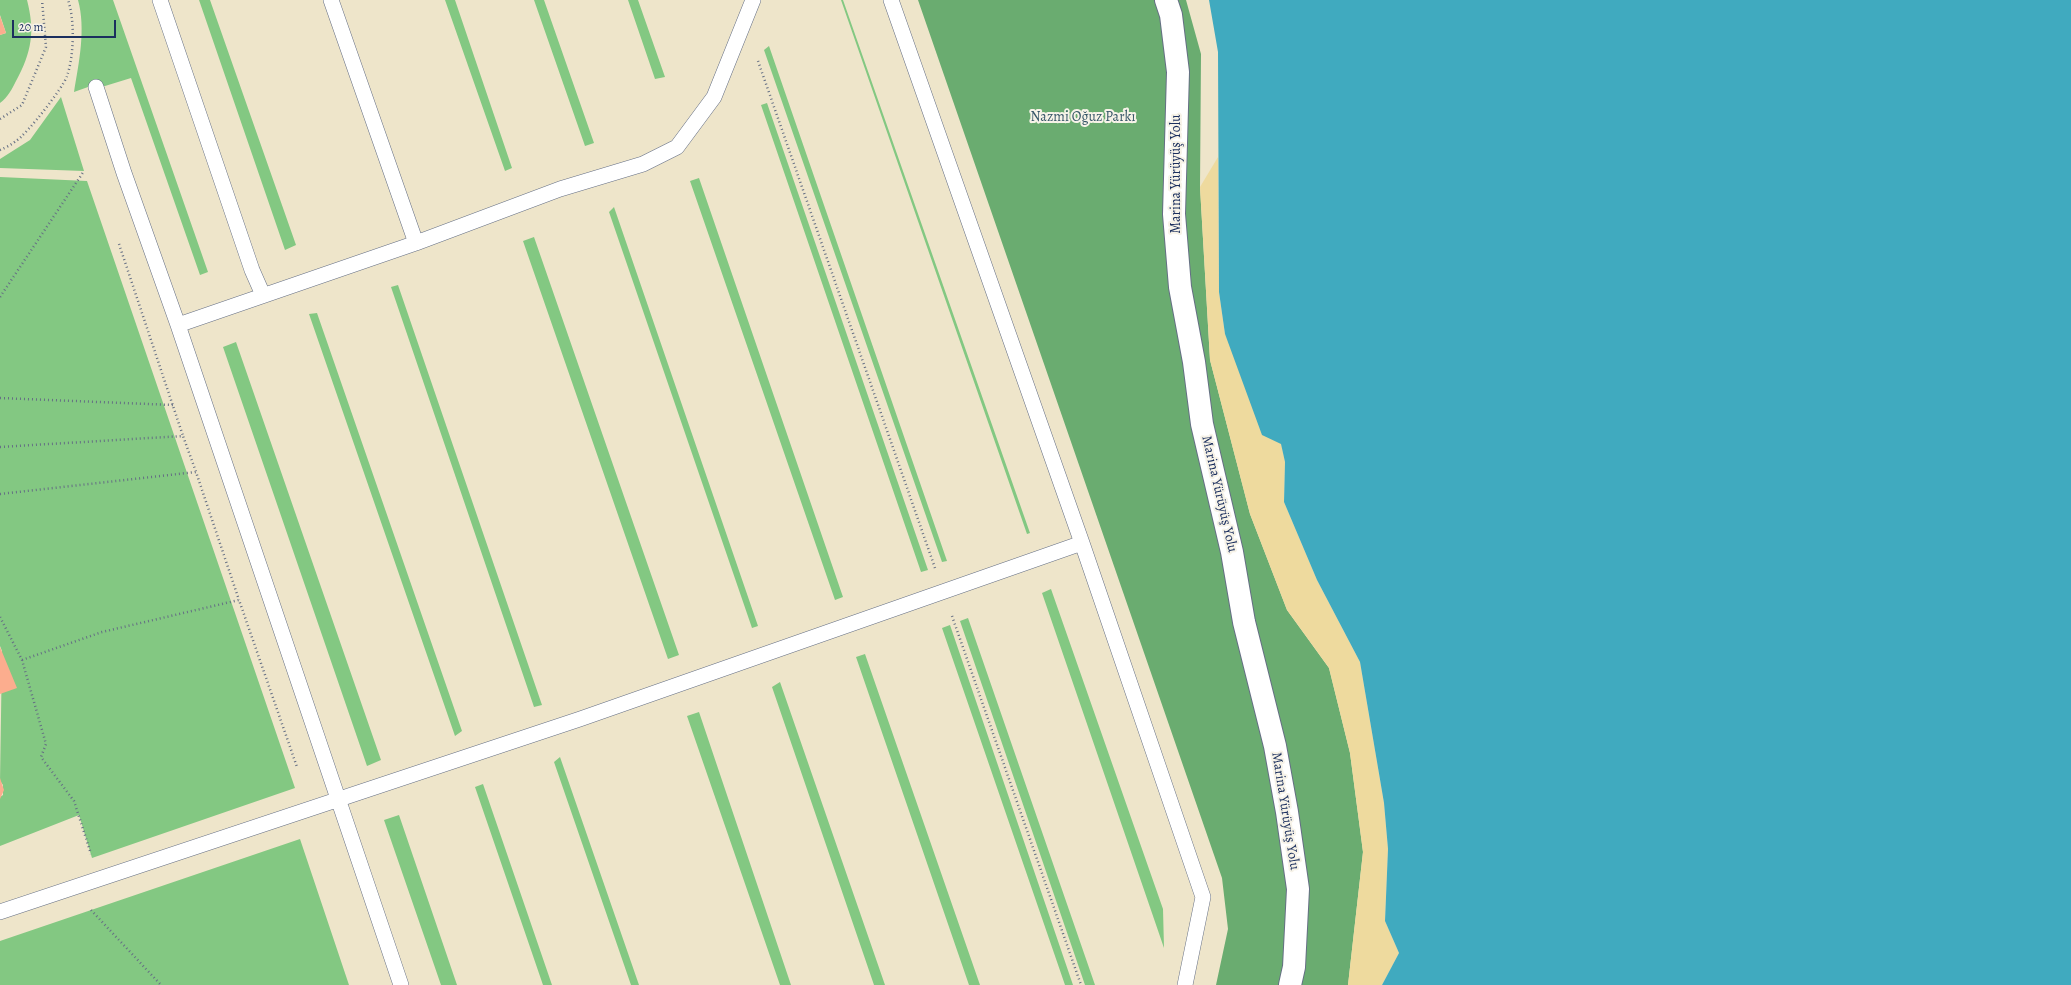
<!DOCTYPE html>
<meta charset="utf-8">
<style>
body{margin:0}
#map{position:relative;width:2071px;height:985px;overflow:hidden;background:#eee5ca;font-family:Alegreya,serif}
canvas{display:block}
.scale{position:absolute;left:12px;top:20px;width:104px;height:18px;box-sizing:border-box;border:2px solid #1b2f5e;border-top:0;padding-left:5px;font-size:12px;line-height:14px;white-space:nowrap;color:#1b2f5e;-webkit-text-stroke:3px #f7f3e8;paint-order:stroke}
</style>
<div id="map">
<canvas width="2071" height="985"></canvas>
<div class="scale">20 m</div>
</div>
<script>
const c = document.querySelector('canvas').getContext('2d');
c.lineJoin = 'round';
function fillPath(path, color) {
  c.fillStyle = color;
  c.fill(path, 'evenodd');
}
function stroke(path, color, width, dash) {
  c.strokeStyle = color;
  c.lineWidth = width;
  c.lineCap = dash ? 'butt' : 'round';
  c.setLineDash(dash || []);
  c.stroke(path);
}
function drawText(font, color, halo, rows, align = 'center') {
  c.font = font + ' Alegreya,serif';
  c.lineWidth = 4;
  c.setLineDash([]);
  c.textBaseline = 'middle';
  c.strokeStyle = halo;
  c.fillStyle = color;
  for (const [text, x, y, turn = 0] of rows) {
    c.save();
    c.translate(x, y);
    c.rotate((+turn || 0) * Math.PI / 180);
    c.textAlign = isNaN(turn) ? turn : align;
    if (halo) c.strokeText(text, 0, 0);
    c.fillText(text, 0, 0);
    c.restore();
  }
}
const green = new Path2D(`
 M 0,0 L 27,0 C 35,31 32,52 16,81 C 12,89 8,97 0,103 L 0,35 L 6,33 L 0,15 Z
 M 78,0 L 113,0 L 208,272 L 200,275 L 131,78 L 105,86 L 88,87 L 74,92 C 79,62 86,29 78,0 Z
 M 199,0 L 210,0 L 296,245 L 285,250 Z
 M 445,0 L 455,0 L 512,168 L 505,171 Z
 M 534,0 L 544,0 L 594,143 L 585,146 Z
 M 628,0 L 638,0 L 665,77 L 655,79 Z
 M 841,0 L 843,0 L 1030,533 L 1027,534 Z
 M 769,46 L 947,561 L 942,562 L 764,50 Z
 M 61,97 L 84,171 L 0,168 L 0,159 L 30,140 Z
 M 767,103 L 928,570 L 921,572 L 761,105 Z
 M 0,177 L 87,181 L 295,788 L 92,858 L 79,815 L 0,846 L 0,797 L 3,795 L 3,785 L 0,781 L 2,651 L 0,646 Z
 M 699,178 L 843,597 L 835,600 L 690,181 Z
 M 614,207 L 758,626 L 752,628 L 609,212 Z
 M 534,237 L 679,655 L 668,659 L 523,241 Z
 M 398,285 L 542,705 L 534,707 L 391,287 Z
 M 317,313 L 462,731 L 455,736 L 309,314 Z
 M 236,342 L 381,760 L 367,766 L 223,347 Z
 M 1051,589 L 1163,909 L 1164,948 L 1042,593 Z
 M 968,618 L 1095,985 L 1085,985 L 960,621 Z
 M 950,625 L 1073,985 L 1065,985 L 942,628 Z
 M 865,654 L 980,985 L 969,985 L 856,657 Z
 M 780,682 L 885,985 L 874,985 L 772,687 Z
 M 699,712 L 791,985 L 780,985 L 687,716 Z
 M 560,757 L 639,985 L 631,985 L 554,762 Z
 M 483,784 L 552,985 L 543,985 L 475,787 Z
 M 399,815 L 457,985 L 441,985 L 384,820 Z
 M 300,839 L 349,985 L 0,985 L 0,941 Z`);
const forest = new Path2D(`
 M 918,0 L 1186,0 L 1201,54 L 1200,187 L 1210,360 L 1250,514 L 1287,610 L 1329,668 L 1350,753 L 1363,852 L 1348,985 L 1216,985 L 1228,929 L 1222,878 Z`);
const sand = new Path2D(`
 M 1218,157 L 1219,292 L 1225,334 L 1281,443 L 1285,462 L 1284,502 L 1317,580 L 1360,662 L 1384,803 L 1388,849 L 1385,921 L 1399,953 L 1382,985 L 1348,985 L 1363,852 L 1350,753 L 1329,668 L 1287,610 L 1250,514 L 1210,360 L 1200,187 Z`);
const water = new Path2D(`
 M 1209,0 L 2071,0 L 2071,985 L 1382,985 L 1399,953 L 1385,921 L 1388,849 L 1384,803 L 1360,662 L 1317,580 L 1284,502 L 1285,462 L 1281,444 L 1262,435 L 1225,334 L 1219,292 L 1218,52 Z`);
const building = new Path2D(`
 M 0,16 L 6,33 L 0,35 Z
 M 0,647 L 17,688 L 0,694 Z
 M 0,778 L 4,790 L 0,799 Z`);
const path = new Path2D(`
 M 758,61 L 935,568
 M 0,119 L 22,105 L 46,47 L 42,0
 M 0,150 C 5,148 11,145 16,141 C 27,134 63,88 67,76 C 74,56 75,20 68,0
 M 119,244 L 183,436
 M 0,297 L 84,171
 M 0,398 L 173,405
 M 0,447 L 183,436 L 196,472
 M 0,494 L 196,472 L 239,600
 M 952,616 L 1081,985
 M 0,617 L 22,660 L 46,744 L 41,757 L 74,801 L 91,854
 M 22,660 L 102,632 L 239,600 L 297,767
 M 91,910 L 161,985`);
const service = new Path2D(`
 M 160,0 L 252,270 L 263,295
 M 331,0 L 416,243
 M 891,0 L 1082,543 L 1203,897 L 1185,985
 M 96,87 L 124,173 L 178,325 L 401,985
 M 178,325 L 416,243 L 560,189 L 643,164 L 677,147 L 714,97 L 753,0
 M 0,912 L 580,719 L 1082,543`);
const pedestrian = new Path2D(`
 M 1166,0 L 1171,15 L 1178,72 L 1174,214 L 1180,287 L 1194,362 L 1202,424 L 1232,552 L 1244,622 L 1275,746 L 1287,812 L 1298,889 L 1294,967 L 1290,985`);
const parkNames = [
 ["Nazmi Oğuz Parkı",1083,118]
];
const streetNames = [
 ["Marina Yürüyüş Yolu",1177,174,-90],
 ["Marina Yürüyüş Yolu",1219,494,77],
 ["Marina Yürüyüş Yolu",1285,811,81]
];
fillPath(green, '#83c882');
fillPath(forest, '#6aac70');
fillPath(sand, '#eeda9e');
fillPath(water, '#40aabf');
fillPath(building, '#fcad8e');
stroke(service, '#656f84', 16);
stroke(pedestrian, '#656f84', 24);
stroke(path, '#656f84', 2.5, [1, 3]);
stroke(service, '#fff', 15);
stroke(pedestrian, '#fff', 22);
drawText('14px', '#355567', '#f7f3e8', parkNames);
drawText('14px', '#1b2f5e', '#f7f3e8', streetNames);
</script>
